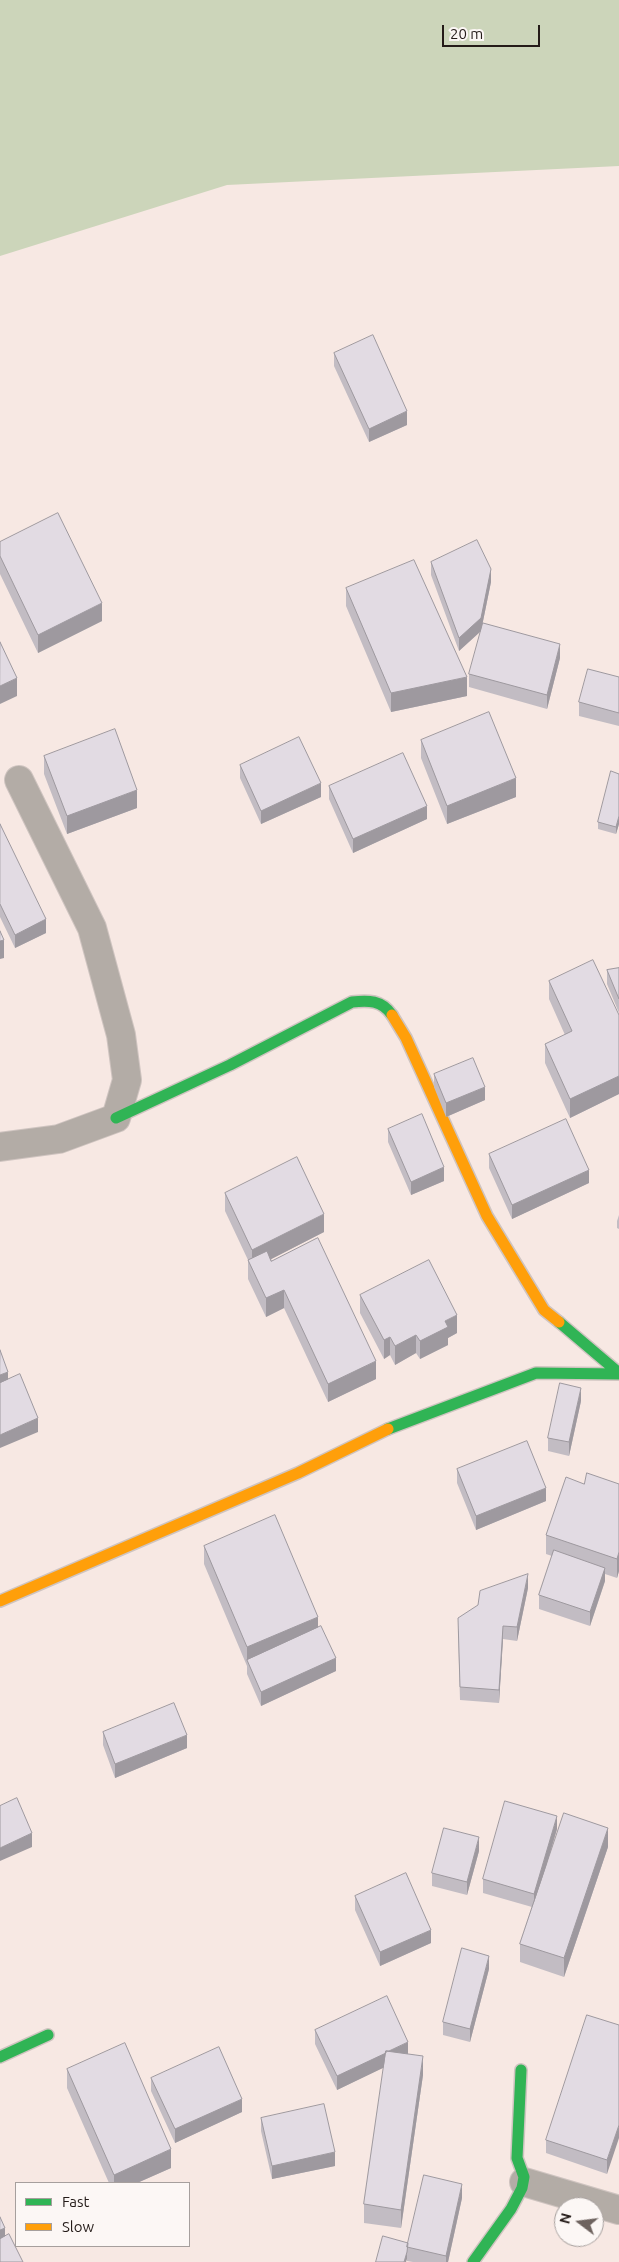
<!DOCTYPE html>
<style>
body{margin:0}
#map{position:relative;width:619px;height:2262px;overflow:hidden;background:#f7e8e3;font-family:Ubuntu,sans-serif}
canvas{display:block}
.legend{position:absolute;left:15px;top:2182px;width:175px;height:65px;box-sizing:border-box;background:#fcf7f5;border:1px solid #a69f9d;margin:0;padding:6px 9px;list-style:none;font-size:15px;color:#241b18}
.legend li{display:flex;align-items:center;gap:10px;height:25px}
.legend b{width:25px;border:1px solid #a69f9d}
.north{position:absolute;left:554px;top:2197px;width:50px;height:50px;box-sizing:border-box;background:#fcf7f5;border:1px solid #a69f9d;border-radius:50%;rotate:285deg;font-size:14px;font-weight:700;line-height:20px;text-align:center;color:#241b18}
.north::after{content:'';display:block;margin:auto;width:18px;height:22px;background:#6e635f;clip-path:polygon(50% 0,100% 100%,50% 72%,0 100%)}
.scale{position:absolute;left:442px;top:25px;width:98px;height:22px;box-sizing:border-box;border:2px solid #241b18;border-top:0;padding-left:6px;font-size:15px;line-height:18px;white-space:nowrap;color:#241b18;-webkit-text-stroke:4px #fcf7f5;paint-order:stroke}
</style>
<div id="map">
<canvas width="619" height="2262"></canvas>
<ul class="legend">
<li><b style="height:6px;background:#30b455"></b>Fast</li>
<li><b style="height:6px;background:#ff9f0a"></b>Slow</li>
</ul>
<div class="north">N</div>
<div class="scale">20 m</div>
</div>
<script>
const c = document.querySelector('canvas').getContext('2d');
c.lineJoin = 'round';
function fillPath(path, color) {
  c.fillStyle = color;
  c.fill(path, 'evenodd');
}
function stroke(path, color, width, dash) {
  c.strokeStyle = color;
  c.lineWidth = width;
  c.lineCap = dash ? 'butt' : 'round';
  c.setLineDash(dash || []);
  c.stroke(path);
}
const green = new Path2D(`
 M 0,0 L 619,0 L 619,166 L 227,185 L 0,256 Z`);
const street = new Path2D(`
 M 0,1147 L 59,1139 L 116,1118 L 127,1080 L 121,1035 L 92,928 L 19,780
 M 524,2182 L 619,2210`);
const fast = new Path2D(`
 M 116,1118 L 230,1065 L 352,1002 C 368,1000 382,1000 392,1015
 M 559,1322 L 619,1373
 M 388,1429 L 536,1373 L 619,1374
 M 0,2057 L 48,2035
 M 473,2262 L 511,2209 L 522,2188 L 524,2177 L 517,2158 L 521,2070`);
const slow = new Path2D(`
 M 392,1015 L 406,1038 L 487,1216 L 544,1310 L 559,1322
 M 0,1601 L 298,1473 L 388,1429`);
const wall = new Path2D(`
 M 334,353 L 407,425 L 369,442 L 334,366 Z
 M 0,542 L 102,621 L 38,653 L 0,574 Z
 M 431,562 L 491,582 L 481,631 L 459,651 L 431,575 Z
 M 346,588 L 467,696 L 391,712 L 346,606 Z
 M 560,658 L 547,709 L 469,687 L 469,674 Z
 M 619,677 L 619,726 L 579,716 L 579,702 Z
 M 421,740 L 516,797 L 447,824 L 421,758 Z
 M 44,756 L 137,808 L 67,834 L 44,774 Z
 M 240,765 L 321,797 L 261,824 L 240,778 Z
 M 619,774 L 619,824 L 616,834 L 598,829 L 598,822 Z
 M 329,786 L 427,819 L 353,853 L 329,799 Z
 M 0,824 L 46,933 L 15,948 L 0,917 Z
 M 619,968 L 619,1013 L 607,984 L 607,970 Z
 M 549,981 L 619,1015 L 619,1094 L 570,1118 L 545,1063 L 545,1044 L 565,1035 L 549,999 Z
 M 434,1074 L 485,1100 L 446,1117 L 434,1087 Z
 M 388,1129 L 444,1181 L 411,1195 L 388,1142 Z
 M 489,1154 L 589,1183 L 512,1219 L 489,1168 Z
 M 225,1193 L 324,1232 L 271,1259 L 376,1379 L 328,1402 L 284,1308 L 266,1317 L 248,1279 L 248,1260 L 225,1211 Z
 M 619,1215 L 619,1229 L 617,1228 L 617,1221 Z
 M 360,1295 L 457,1333 L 448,1338 L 448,1345 L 420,1359 L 416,1353 L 395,1365 L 390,1355 L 384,1359 L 360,1313 Z
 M 581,1401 L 569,1456 L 548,1451 L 548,1438 Z
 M 457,1469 L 546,1501 L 476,1530 L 457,1483 Z
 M 584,1484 L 619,1484 L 619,1571 L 617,1578 L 605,1574 L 605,1581 L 590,1626 L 539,1609 L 539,1595 L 552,1556 L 546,1554 L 546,1535 Z
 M 204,1546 L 318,1627 L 336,1671 L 261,1706 L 247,1674 L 247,1666 L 204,1564 Z
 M 528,1588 L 517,1641 L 503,1639 L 499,1703 L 460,1700 L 458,1631 Z
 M 103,1732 L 187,1748 L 115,1778 L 103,1745 Z
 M 557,1829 L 547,1863 L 608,1847 L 564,1977 L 520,1962 L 520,1944 L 532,1907 L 483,1893 L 483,1879 Z
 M 479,1851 L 467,1895 L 432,1886 L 432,1873 Z
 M 355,1896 L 431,1943 L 380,1966 L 355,1910 Z
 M 489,1969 L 470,2042 L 443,2035 L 443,2022 Z
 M 619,2025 L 607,2174 L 546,2153 L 546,2140 Z
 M 315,2030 L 408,2054 L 423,2075 L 401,2228 L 364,2223 L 364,2204 L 384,2067 L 337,2090 L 315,2044 Z
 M 67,2069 L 171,2168 L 137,2183 L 109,2183 L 67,2088 Z
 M 151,2078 L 242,2112 L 175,2143 L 151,2091 Z
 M 261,2118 L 335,2166 L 272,2179 L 261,2131 Z
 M 462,2198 L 448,2262 L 413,2262 L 407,2261 L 407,2259 L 376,2262 L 408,2243 Z`);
const shadedWall = new Path2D(`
 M 407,411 L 407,425 L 369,442 L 369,429 Z
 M 491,569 L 491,582 L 481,631 L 459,651 L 459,638 Z
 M 102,603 L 102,621 L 38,653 L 38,635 Z
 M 560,644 L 560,658 L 547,709 L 547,695 Z
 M 467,677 L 467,696 L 391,712 L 391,693 Z
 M 17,678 L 17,696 L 0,704 L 0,686 Z
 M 516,778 L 516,797 L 447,824 L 447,806 Z
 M 321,783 L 321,797 L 261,824 L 261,811 Z
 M 137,790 L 137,808 L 67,834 L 67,816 Z
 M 427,806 L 427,819 L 353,853 L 353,839 Z
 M 619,816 L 619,824 L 616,834 L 616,827 Z
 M 46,919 L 46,933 L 15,948 L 15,935 Z
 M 4,940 L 4,958 L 0,959 L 0,941 Z
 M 619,1076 L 619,1094 L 570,1118 L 570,1099 Z
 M 485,1087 L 485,1100 L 446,1117 L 446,1103 Z
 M 444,1167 L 444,1181 L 411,1195 L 411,1182 Z
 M 589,1170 L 589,1183 L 512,1219 L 512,1205 Z
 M 324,1214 L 324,1232 L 252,1269 L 252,1250 Z
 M 284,1290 L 284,1308 L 266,1317 L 266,1298 Z
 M 457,1315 L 457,1333 L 448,1338 L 448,1345 L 420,1359 L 420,1341 L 445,1321 Z
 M 416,1335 L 416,1353 L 395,1365 L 395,1346 Z
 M 390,1337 L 390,1355 L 384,1359 L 384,1340 Z
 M 376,1361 L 376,1379 L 328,1402 L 328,1384 Z
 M 8,1372 L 8,1385 L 0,1388 L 0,1375 Z
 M 581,1388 L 581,1401 L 569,1456 L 569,1442 Z
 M 38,1418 L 38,1432 L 0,1448 L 0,1435 Z
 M 546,1488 L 546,1501 L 476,1530 L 476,1516 Z
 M 619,1552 L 619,1571 L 617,1578 L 617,1559 Z
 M 605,1568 L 605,1581 L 590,1626 L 590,1612 Z
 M 528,1574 L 528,1588 L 517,1641 L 517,1627 Z
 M 318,1617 L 318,1635 L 247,1660 L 247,1666 L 247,1647 Z
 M 503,1626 L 503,1639 L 499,1703 L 499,1690 Z
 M 336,1658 L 336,1671 L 261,1706 L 261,1692 Z
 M 187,1735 L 187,1748 L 115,1778 L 115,1764 Z
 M 557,1816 L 557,1829 L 534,1908 L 534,1894 Z
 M 608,1828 L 608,1847 L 564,1977 L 564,1958 Z
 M 32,1833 L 32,1847 L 0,1861 L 0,1848 Z
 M 479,1837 L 479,1851 L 467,1895 L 467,1882 Z
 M 431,1930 L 431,1943 L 380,1966 L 380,1952 Z
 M 489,1956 L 489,1969 L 470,2042 L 470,2029 Z
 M 408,2042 L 408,2056 L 337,2090 L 337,2076 Z
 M 423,2056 L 423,2075 L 401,2228 L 401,2210 Z
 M 242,2099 L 242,2112 L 175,2143 L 175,2129 Z
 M 619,2125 L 619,2138 L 607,2174 L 607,2160 Z
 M 171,2149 L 171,2168 L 137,2183 L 114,2183 L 114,2175 Z
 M 335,2152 L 335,2166 L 272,2179 L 272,2166 Z
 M 462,2184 L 462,2198 L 448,2262 L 446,2262 L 446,2256 Z
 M 5,2228 L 5,2241 L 0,2244 L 0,2230 Z
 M 407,2252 L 407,2259 L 406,2262 L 404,2262 Z`);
const building = new Path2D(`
 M 373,335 L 407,411 L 369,429 L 334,353 Z
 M 58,513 L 102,603 L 38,635 L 0,556 L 0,542 Z
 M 477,540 L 491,569 L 481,618 L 459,638 L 431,562 Z
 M 414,560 L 467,677 L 391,693 L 346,588 Z
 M 483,623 L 560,644 L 547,695 L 469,674 Z
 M 0,642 L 17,678 L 0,686 Z
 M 588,669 L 619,677 L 619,713 L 579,702 Z
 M 489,712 L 516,778 L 447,806 L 421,740 Z
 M 115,729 L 137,790 L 67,816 L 44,756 Z
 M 299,737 L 321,783 L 261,811 L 240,765 Z
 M 403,753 L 427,806 L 353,839 L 329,786 Z
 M 611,771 L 619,774 L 619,816 L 616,827 L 598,822 Z
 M 0,824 L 46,919 L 15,935 L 0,904 Z
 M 0,931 L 4,940 L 0,941 Z
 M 593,960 L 619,1015 L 619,1076 L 570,1099 L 545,1044 L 572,1031 L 549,981 Z
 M 619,968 L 619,999 L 607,970 Z
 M 473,1058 L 485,1087 L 446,1103 L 434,1074 Z
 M 422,1114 L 444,1167 L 411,1182 L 388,1129 Z
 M 566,1119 L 589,1170 L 512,1205 L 489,1154 Z
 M 297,1157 L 324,1214 L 252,1250 L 225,1193 Z
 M 318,1238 L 376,1361 L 328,1384 L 284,1290 L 266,1298 L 248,1260 L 267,1251 L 271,1261 Z
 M 429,1260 L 457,1315 L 445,1321 L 448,1327 L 420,1341 L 416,1335 L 395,1346 L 390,1337 L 384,1340 L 360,1295 Z
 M 0,1350 L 8,1372 L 0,1375 Z
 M 20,1374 L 38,1418 L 0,1435 L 0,1383 Z
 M 560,1383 L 581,1388 L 569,1442 L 548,1438 Z
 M 527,1441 L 546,1488 L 476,1516 L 457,1469 Z
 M 587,1473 L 619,1484 L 619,1552 L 617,1559 L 546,1535 L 566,1477 L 584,1484 Z
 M 275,1515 L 318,1617 L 247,1647 L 204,1546 Z
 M 554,1550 L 605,1568 L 590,1612 L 539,1595 Z
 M 528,1574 L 517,1627 L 503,1626 L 499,1690 L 460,1687 L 458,1618 L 478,1605 L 480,1591 Z
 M 321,1626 L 336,1658 L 261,1692 L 247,1660 Z
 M 174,1703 L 187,1735 L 115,1764 L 103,1732 Z
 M 17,1798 L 32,1833 L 0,1848 L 0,1806 Z
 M 505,1801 L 557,1816 L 534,1894 L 483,1879 Z
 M 564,1813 L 608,1828 L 564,1958 L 520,1944 Z
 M 444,1828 L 479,1837 L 467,1882 L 432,1873 Z
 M 406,1873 L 431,1930 L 380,1952 L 355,1896 Z
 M 462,1948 L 489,1956 L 470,2029 L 443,2022 Z
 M 387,1996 L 408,2042 L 389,2051 L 386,2051 L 386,2053 L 337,2076 L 315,2030 Z
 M 587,2015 L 619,2025 L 619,2125 L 607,2160 L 546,2140 Z
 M 125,2043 L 171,2149 L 114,2175 L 67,2069 Z
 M 219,2047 L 242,2099 L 175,2129 L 151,2078 Z
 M 386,2051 L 423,2056 L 401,2210 L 364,2204 Z
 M 324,2104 L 335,2152 L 272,2166 L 261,2118 Z
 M 424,2175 L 462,2184 L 446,2256 L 407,2247 Z
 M 0,2217 L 5,2228 L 0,2230 Z
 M 9,2234 L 23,2262 L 0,2262 L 0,2239 Z
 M 383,2236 L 408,2243 L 407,2252 L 404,2262 L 376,2262 Z`);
fillPath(green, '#ccd5ba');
stroke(street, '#cfc4c0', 30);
stroke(fast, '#cfc4c0', 14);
stroke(slow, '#cfc4c0', 14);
stroke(street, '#b3aca6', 28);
stroke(fast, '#30b455', 11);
stroke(slow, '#ff9f0a', 11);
fillPath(wall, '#c2bcc3');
fillPath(shadedWall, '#9e999f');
fillPath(building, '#e2dbe3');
stroke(building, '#9e999f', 1);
</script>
